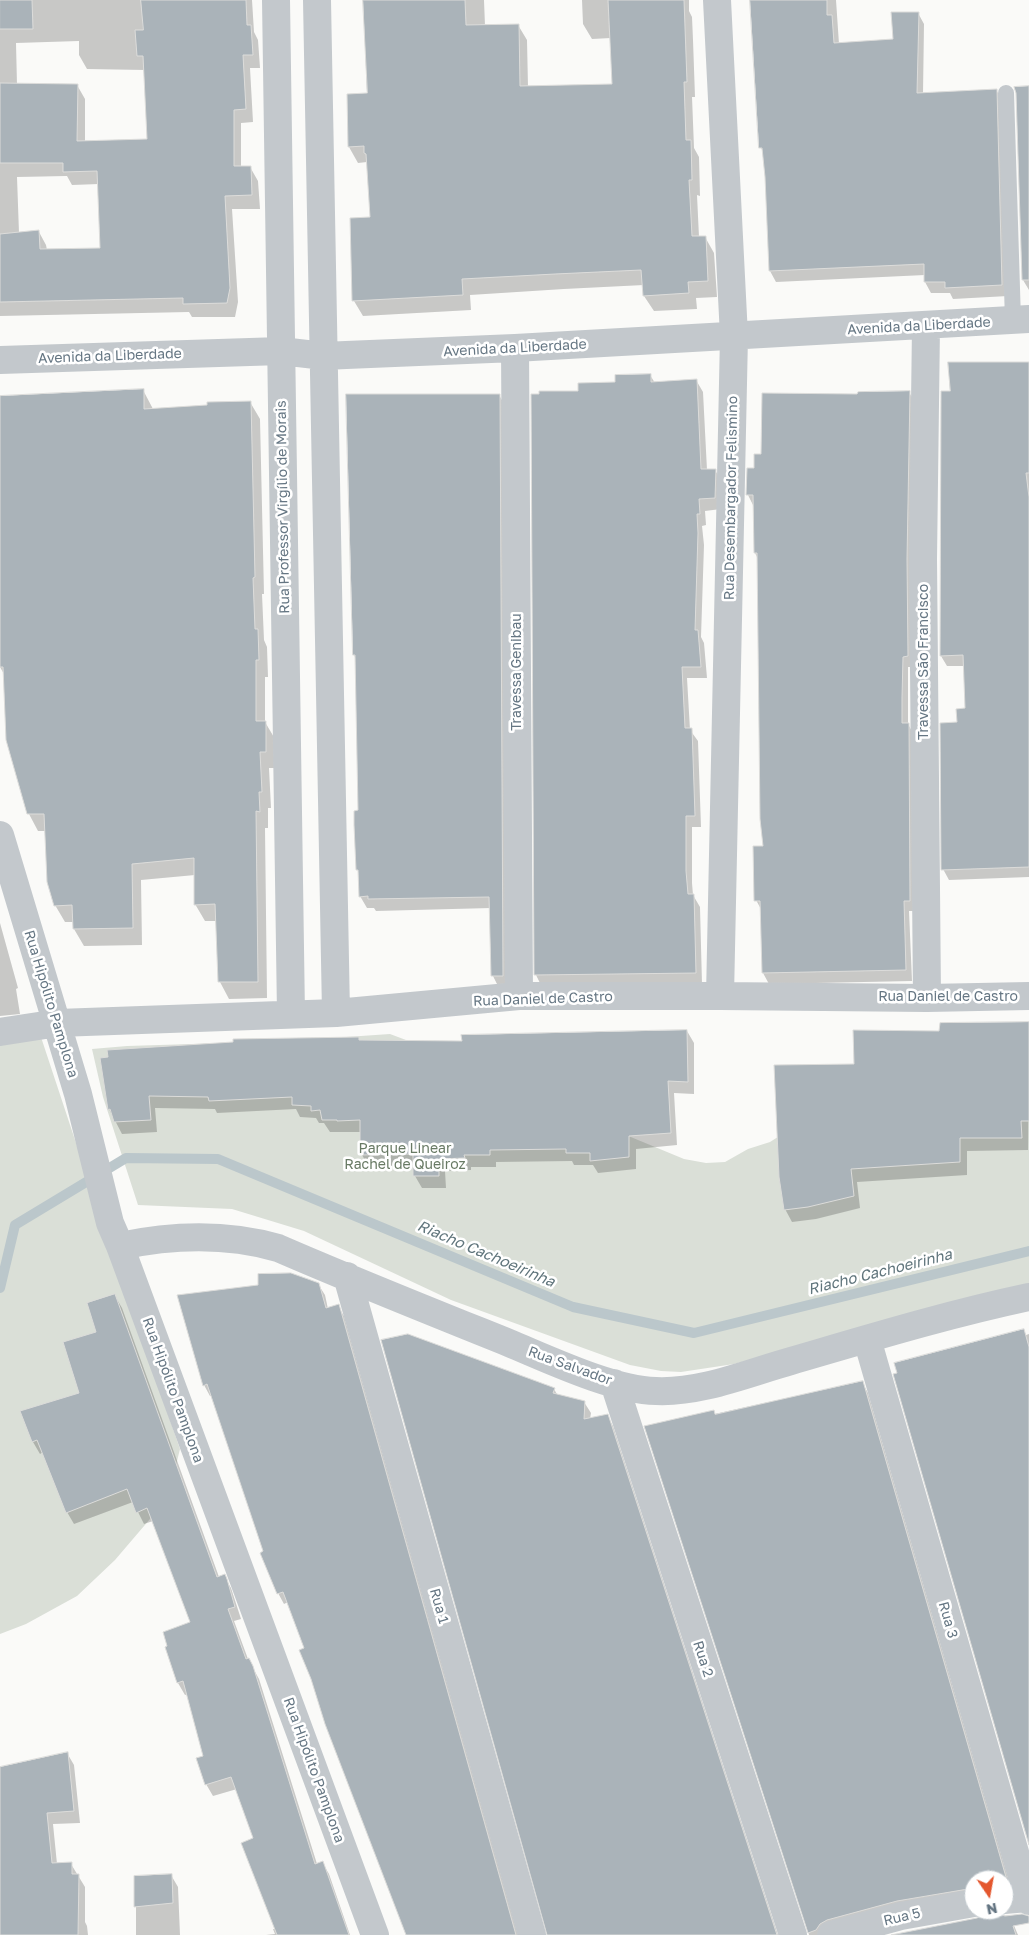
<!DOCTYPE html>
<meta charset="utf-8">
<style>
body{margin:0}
#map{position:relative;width:1029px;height:1935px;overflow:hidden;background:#fafaf8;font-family:"Golos Text",sans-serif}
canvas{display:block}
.north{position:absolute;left:964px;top:1870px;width:50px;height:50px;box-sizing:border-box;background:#fff;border:1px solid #c1c8cd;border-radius:50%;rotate:168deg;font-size:14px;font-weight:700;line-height:20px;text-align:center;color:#657683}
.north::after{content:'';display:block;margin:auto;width:18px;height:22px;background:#e4572e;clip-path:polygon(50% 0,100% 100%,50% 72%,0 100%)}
</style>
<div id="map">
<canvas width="1029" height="1935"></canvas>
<div class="north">N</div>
</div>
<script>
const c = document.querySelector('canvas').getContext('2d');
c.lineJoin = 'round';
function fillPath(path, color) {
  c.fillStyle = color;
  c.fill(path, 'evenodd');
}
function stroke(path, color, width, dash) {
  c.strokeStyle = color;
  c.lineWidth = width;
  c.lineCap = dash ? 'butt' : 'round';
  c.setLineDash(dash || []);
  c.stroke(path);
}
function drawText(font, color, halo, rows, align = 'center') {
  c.font = font + ' "Golos Text",sans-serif';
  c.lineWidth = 5;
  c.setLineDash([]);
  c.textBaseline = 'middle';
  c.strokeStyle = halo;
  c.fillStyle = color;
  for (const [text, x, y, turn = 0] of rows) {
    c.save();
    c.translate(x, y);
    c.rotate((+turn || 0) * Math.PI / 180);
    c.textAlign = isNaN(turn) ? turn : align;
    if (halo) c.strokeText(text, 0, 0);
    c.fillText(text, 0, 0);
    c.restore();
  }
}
const green = new Path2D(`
 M 36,1022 L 116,1264 L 180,1449 L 176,1465 L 150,1519 L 115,1560 L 77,1596 L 26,1624 L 0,1634 L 0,1030 Z
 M 390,1034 L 454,1058 L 597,1123 L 684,1159 L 706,1163 L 725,1162 L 748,1149 L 770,1142 L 795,1126 L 1029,1060 L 1029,1286 L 734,1364 L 681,1372 L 661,1371 L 630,1365 L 451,1300 L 304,1231 L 232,1209 L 138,1205 L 103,1097 L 92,1049 L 127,1046 L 288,1041 Z`);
const shadow = new Path2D(`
 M 0,0 L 252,0 L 254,32 L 258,40 L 260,68 L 250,68 L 253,122 L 241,123 L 241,167 L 250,167 L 258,181 L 260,209 L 232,209 L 238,302 L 235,317 L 192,317 L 189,312 L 0,316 ZM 79,41 L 79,55 L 87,69 L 145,70 L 148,141 L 85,142 L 85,99 L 77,85 L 17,85 L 16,43 ZM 67,176 L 72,185 L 99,184 L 101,249 L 47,250 L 46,245 L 39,232 L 19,233 L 17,177 Z
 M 365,0 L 484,0 L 485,26 L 518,25 L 527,40 L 528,87 L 613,85 L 611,38 L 592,39 L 583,24 L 582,0 L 689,0 L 689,11 L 692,17 L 693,40 L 695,97 L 692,97 L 694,148 L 699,157 L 700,196 L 697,195 L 699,237 L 705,237 L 714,253 L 717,297 L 696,298 L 697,309 L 654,311 L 644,296 L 644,285 L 564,289 L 470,295 L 471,310 L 363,316 L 354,301 L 371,218 L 367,162 L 358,163 L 349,147 L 348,95 L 369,94 Z
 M 751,0 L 836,0 L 839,44 L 894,40 L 918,13 L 924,24 L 923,94 L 996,90 L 1003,101 L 1008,296 L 953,299 L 950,293 L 931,293 L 925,282 L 925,275 L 776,282 L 770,271 L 764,153 L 761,148 Z
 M 1029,88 L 1029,290 L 1023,280 L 1017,92 Z
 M 1029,363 L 1029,877 L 949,880 L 943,869 L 958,724 L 967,709 L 965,666 L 947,666 L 941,656 L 951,392 Z
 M 650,375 L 655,383 L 696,380 L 703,392 L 707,470 L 715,470 L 722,482 L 721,509 L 705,511 L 706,525 L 702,526 L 704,545 L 701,637 L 704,643 L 707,678 L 687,678 L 690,730 L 698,741 L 701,827 L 692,827 L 692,883 L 693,895 L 700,907 L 702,984 L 542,987 L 536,975 L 532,395 L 579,392 Z
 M 143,390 L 153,409 L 250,402 L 260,419 L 264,594 L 262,594 L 264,640 L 267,647 L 268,677 L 265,677 L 265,722 L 275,739 L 275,768 L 269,768 L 271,808 L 268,808 L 268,828 L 265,828 L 267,998 L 229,999 L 220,982 L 217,921 L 205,921 L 195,904 L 195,875 L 141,880 L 142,945 L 84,946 L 74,929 L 74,922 L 65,922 L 55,905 L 46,831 L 38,831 L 29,814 L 4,674 L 0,667 L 0,397 Z
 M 909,392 L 915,403 L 914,667 L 908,667 L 908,724 L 914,735 L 916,911 L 909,911 L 912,981 L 769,984 L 763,973 L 762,911 L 756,900 L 764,847 L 758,559 L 755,553 L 754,507 L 748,495 L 755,469 L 763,455 L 858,395 Z
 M 499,395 L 506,407 L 509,988 L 499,988 L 493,976 L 491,908 L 376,911 L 374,908 L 367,908 L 360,896 L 360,874 L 357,869 L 359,812 L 356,659 L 354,655 L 348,396 Z
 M 0,923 L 18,988 L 16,989 L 20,1014 L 0,1016 Z
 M 1029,1022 L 1028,1150 L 967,1151 L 967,1175 L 857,1182 L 860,1208 L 816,1219 L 792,1222 L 785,1209 L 855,1066 L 940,1032 Z
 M 687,1031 L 694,1043 L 694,1094 L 674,1093 L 677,1145 L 636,1149 L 636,1169 L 598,1173 L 593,1165 L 574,1165 L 572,1161 L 496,1162 L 496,1167 L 471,1167 L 471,1170 L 445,1171 L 446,1188 L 422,1188 L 415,1176 L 414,1166 L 369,1167 L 362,1155 L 361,1132 L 330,1132 L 324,1123 L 319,1123 L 316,1118 L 300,1117 L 296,1109 L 217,1113 L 215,1109 L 155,1108 L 157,1132 L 122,1134 L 109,1109 L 101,1059 L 358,1038 L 360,1041 L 463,1042 Z
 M 318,1284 L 325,1295 L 328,1309 L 338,1306 L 344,1316 L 518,1935 L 407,1935 L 288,1602 L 284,1604 L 278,1593 L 212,1395 L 210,1396 L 204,1385 Z
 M 115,1296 L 122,1308 L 219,1577 L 224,1576 L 231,1588 L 241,1619 L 234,1621 L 248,1659 L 259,1679 L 317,1864 L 322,1862 L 329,1874 L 350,1935 L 266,1935 L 275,1934 L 273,1929 L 276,1929 L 255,1839 L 237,1789 L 213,1796 L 206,1784 L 205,1757 L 188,1694 L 185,1695 L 178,1683 L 166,1648 L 192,1623 L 153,1521 L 144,1524 L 133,1502 L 74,1524 L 67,1512 L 43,1452 L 40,1454 L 33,1442 L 22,1411 L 80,1394 L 97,1333 Z
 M 1024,1331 L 1026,1335 L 1029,1334 L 1029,1840 Z
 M 383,1341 L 554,1389 L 558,1396 L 584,1402 L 591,1413 L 590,1419 L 607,1415 L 613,1426 L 778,1935 L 548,1935 Z
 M 862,1382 L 868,1393 L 1013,1895 L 1004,1897 L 1004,1880 L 974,1880 L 974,1898 L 825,1935 L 809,1935 L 715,1415 Z
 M 67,1753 L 74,1765 L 80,1823 L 53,1824 L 57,1864 L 71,1864 L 85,1887 L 85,1922 L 87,1926 L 88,1935 L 0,1935 L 0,1768 Z
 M 171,1875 L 178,1887 L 180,1935 L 136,1935 L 136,1877 Z
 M 989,1910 L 996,1915 L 1010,1916 L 1018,1935 L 895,1935 L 977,1920 L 985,1916 Z`);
const stream = new Path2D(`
 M 0,1288 L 15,1225 L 126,1158 L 218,1159 L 573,1307 L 694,1333 L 1029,1251`);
const building = new Path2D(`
 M 0,0 L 32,0 L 33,29 L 0,29 Z
 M 141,0 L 246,0 L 247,25 L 251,25 L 253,55 L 243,55 L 246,109 L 234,110 L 234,166 L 251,166 L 252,195 L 225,196 L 230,288 L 227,303 L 183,304 L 183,298 L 0,302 L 0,234 L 39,230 L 40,249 L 100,248 L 97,171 L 63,172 L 63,163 L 0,163 L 0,83 L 78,84 L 77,141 L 147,139 L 143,56 L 137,56 L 135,30 L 143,30 Z
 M 363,0 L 465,0 L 466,25 L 519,24 L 520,86 L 612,84 L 608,0 L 684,0 L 687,82 L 684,82 L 686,140 L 691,140 L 692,180 L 689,180 L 692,236 L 706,236 L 708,281 L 688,282 L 689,293 L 643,296 L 641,270 L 555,274 L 462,279 L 463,295 L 352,301 L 350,218 L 370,217 L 366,154 L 364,153 L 364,146 L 348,147 L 347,94 L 367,93 Z
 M 750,0 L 827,0 L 827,15 L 832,15 L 834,43 L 893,39 L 891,12 L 919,12 L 917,93 L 997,89 L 1002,285 L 945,288 L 945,282 L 924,282 L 924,264 L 769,271 L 765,177 L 762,148 L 759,148 Z
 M 1029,86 L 1029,280 L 1022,280 L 1016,93 L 1014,87 Z
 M 948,362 L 1029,362 L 1029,473 L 1026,473 L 1029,497 L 1029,867 L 941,870 L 940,723 L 957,722 L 956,709 L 965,708 L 963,655 L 940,656 L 941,391 L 950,391 Z
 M 651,374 L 651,382 L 697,379 L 701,469 L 716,469 L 715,498 L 699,499 L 700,514 L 697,514 L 698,533 L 695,630 L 698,630 L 701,667 L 682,667 L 685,728 L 692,728 L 695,816 L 686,816 L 686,871 L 688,894 L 694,894 L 696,973 L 534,975 L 531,394 L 539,394 L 539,391 L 578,391 L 578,383 L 615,382 L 615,375 Z
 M 144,389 L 144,409 L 207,405 L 207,402 L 251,401 L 255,577 L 253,578 L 255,629 L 258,629 L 259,660 L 256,660 L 256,721 L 266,721 L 266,752 L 260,752 L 262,792 L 259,792 L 260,812 L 256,811 L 258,982 L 218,982 L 215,904 L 194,905 L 194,858 L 132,864 L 133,928 L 73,929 L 72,905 L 54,906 L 47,882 L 44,814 L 27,814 L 6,740 L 3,667 L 0,667 L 0,396 Z
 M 910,391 L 907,559 L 908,656 L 903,657 L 902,697 L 902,723 L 909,723 L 910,901 L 904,901 L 906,970 L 762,973 L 760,901 L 754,901 L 753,846 L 763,846 L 760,819 L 757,553 L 754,553 L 753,495 L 746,495 L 747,468 L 754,468 L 754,454 L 761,454 L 762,393 L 857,394 L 858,392 Z
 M 346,394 L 500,394 L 503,976 L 491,976 L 489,897 L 368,899 L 368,896 L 359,897 L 358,870 L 356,870 L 354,825 L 354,811 L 358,810 L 355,655 L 353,655 Z
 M 1029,1022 L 1029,1121 L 1021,1121 L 1022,1138 L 960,1138 L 960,1162 L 851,1169 L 854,1196 L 808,1207 L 784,1210 L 779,1177 L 774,1065 L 854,1064 L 853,1030 L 939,1031 L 940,1023 Z
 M 687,1030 L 688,1082 L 668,1081 L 671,1133 L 629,1136 L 629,1157 L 590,1161 L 590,1153 L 566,1153 L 566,1149 L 490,1150 L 490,1155 L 464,1155 L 465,1158 L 439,1159 L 439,1176 L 413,1176 L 413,1154 L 360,1155 L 360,1120 L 337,1121 L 337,1120 L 322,1120 L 320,1110 L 311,1111 L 311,1106 L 292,1105 L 292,1097 L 209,1101 L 208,1097 L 149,1096 L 151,1120 L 114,1122 L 110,1109 L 108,1110 L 100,1058 L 108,1057 L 107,1050 L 233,1042 L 233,1039 L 359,1037 L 359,1040 L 462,1041 L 461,1035 Z
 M 291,1273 L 319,1283 L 326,1308 L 339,1304 L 516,1935 L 406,1935 L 325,1724 L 311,1679 L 299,1650 L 304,1648 L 283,1592 L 277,1594 L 260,1553 L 263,1551 L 207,1384 L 203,1386 L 177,1295 L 258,1285 L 258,1274 Z
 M 115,1294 L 217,1577 L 225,1574 L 227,1579 L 235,1607 L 228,1609 L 246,1659 L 249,1658 L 253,1666 L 315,1864 L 323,1861 L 349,1935 L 277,1935 L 241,1843 L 253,1838 L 231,1777 L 205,1785 L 196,1758 L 203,1756 L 183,1681 L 177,1683 L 165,1647 L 167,1646 L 163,1632 L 190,1622 L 147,1508 L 136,1513 L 127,1489 L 66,1513 L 37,1440 L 32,1442 L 20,1411 L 79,1393 L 63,1342 L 96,1332 L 87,1303 Z
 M 1024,1329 L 1029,1347 L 1029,1845 L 893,1374 L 897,1373 L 894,1363 Z
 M 408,1334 L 555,1388 L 553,1393 L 585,1401 L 584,1419 L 608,1414 L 777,1935 L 547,1935 L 381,1340 Z
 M 863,1381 L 1008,1884 L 1004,1884 L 1004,1880 L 974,1880 L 974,1888 L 897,1901 L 827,1920 L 820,1924 L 816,1930 L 808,1933 L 644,1426 L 714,1410 L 715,1414 Z
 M 68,1752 L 74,1811 L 47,1813 L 52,1863 L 72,1862 L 72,1874 L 79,1874 L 78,1935 L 0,1935 L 0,1767 Z
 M 172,1874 L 173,1903 L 134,1907 L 134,1876 Z
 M 988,1910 L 992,1910 L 998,1914 L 1005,1916 L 1022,1914 L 1029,1916 L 1029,1923 L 1013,1926 L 1016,1935 L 891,1935 L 977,1918 L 984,1915 Z`);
const service = new Path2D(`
 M 1006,93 L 1013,321`);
const minor = new Path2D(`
 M 276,0 L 291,1014
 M 317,0 L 336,1013
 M 717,0 L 734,336 L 720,996
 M 926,326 L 923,559 L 927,998
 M 515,348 L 519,996
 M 0,360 L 281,351 L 324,356 L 346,355 L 515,348 L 1029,319
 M 0,835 L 78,1094 L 110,1223 L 120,1246 L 375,1935
 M 0,1032 L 58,1023 L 336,1013 L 519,996 L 720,996 L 927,998 L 1029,996
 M 120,1246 C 172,1235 226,1233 278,1248 C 354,1281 432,1312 509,1343 C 550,1360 613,1390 656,1391 C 701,1393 748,1373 791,1361 C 870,1338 949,1314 1029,1297
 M 347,1276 L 532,1935
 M 867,1339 L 1029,1901
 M 614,1383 L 793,1935
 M 1004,1900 L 1029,1898
 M 831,1935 L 901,1916 L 974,1903`);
const streetNames = [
 ["Avenida da Liberdade",919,326,-3],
 ["Avenida da Liberdade",515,348,-3],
 ["Avenida da Liberdade",110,356,-2],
 ["Rua Desembargador Felismino",731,498,-89],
 ["Rua Professor Virgílio de Morais",283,507,-91],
 ["Travessa São Francisco",924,662,-90],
 ["Travessa Genibau",517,672,-90],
 ["Rua Daniel de Castro",948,997],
 ["Rua Daniel de Castro",543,999,-2],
 ["Rua Hipólito Pamplona",51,1004,73],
 ["Rua Salvador",570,1366,20],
 ["Rua Hipólito Pamplona",173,1390,70],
 ["Rua 1",439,1606,74],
 ["Rua 3",948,1620,74],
 ["Rua 2",703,1659,72],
 ["Rua Hipólito Pamplona",314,1770,70],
 ["Rua 5",902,1917,-13]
];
const parkNames = [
 ["Parque Linear",405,1149],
 ["Rachel de Queiroz",405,1165]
];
const waterNames = [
 ["Riacho Cachoeirinha",486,1254,23],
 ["Riacho Cachoeirinha",880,1272,-14]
];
fillPath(green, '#dadfd7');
fillPath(shadow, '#0003');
stroke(stream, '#bbc7cb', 10);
fillPath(building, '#aab3b9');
stroke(building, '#dcdcda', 1);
stroke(service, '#c3c8cc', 16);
stroke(minor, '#c3c8cc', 28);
drawText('14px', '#657683', '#fff', streetNames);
drawText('14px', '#687a64', '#fff', parkNames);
drawText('italic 15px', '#60757c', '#fff', waterNames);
</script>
